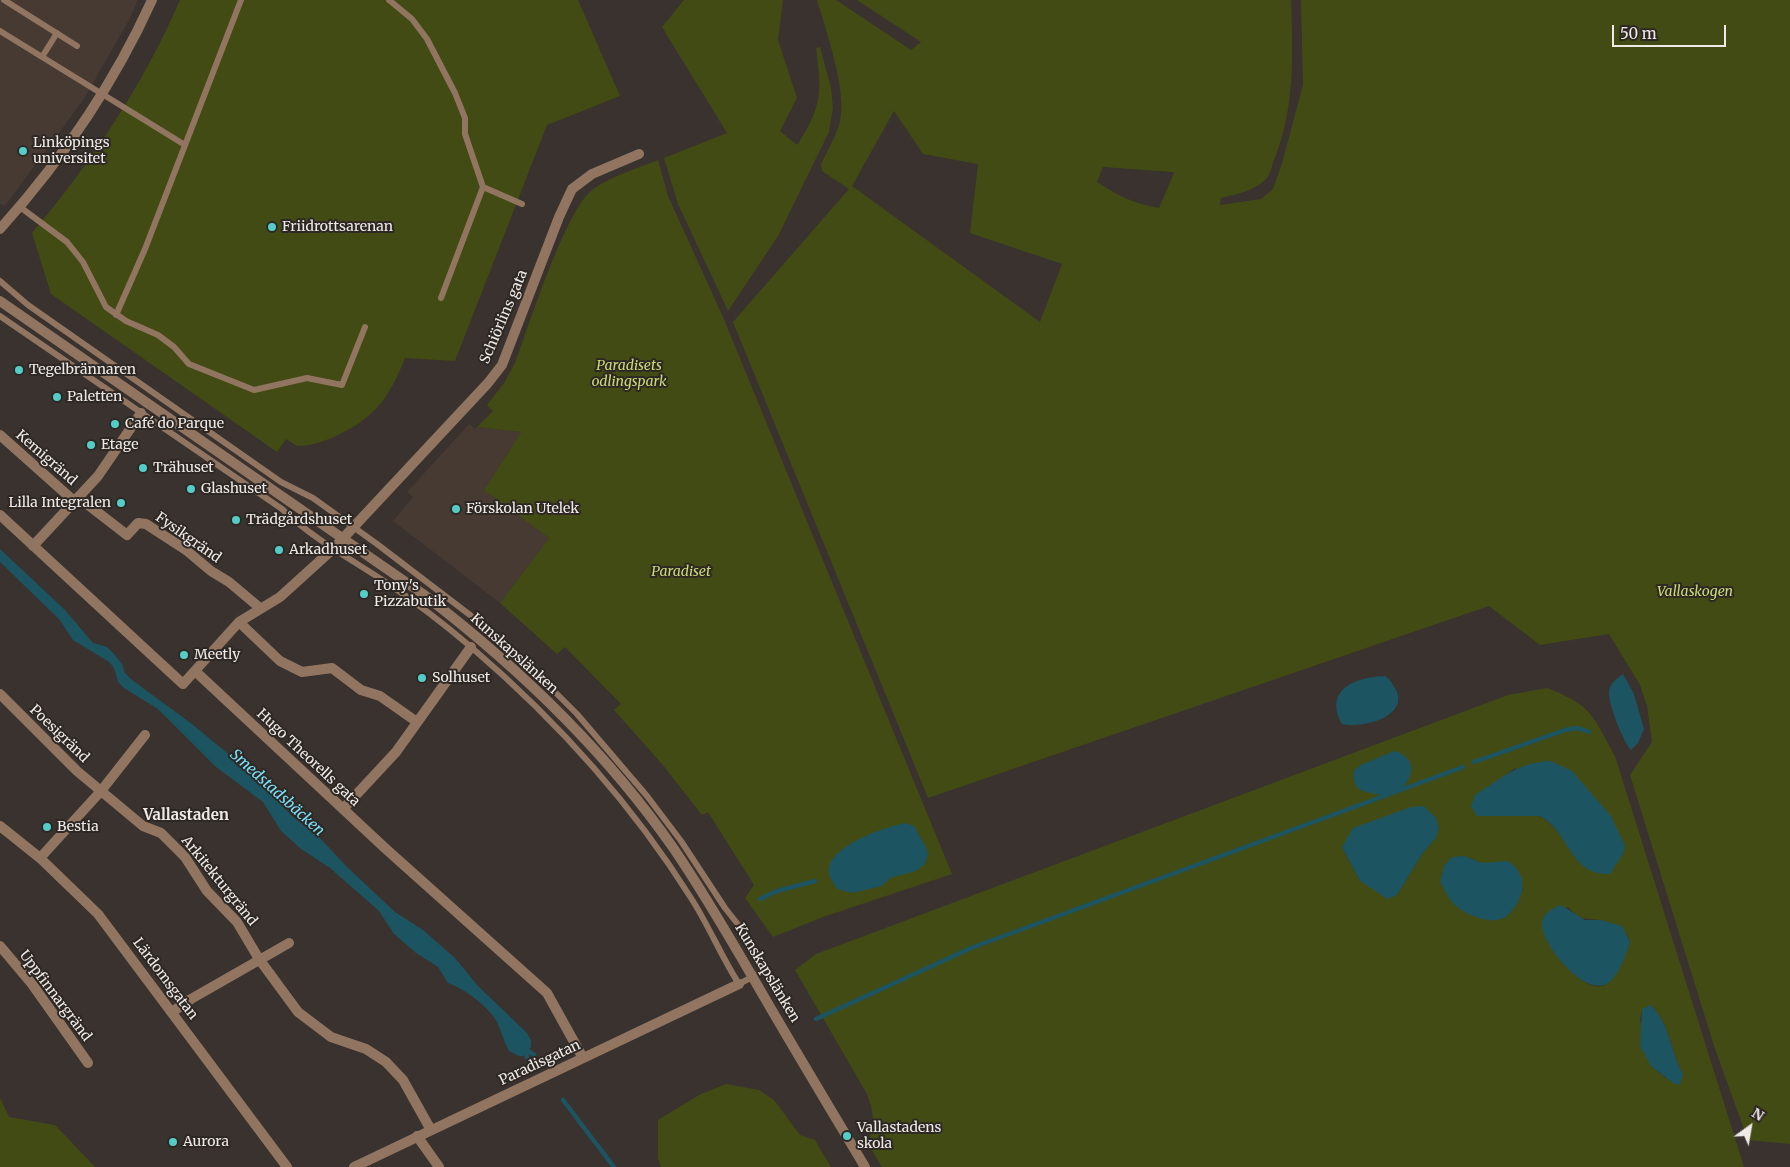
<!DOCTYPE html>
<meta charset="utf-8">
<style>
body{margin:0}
#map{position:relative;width:1790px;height:1167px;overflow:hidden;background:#39322e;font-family:Merriweather,serif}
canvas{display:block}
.north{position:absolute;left:1725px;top:1102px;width:50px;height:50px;-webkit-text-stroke:4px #2e2824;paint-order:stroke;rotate:32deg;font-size:14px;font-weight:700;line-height:20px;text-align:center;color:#efeae8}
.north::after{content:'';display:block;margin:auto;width:18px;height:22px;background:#efeae8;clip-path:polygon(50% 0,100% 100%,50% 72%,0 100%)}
.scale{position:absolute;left:1612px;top:25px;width:114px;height:22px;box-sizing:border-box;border:2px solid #efeae8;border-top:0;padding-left:6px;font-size:15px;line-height:18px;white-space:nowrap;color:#efeae8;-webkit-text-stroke:4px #2e2824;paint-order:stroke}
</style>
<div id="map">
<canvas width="1790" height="1167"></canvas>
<div class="north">N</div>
<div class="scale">50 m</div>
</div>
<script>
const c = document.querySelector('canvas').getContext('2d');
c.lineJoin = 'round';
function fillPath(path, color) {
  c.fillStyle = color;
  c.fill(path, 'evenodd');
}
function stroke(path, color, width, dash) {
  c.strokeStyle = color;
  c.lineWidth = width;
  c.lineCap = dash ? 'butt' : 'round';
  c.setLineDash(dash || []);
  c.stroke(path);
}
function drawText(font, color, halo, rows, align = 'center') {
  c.font = font + ' Merriweather,serif';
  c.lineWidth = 4;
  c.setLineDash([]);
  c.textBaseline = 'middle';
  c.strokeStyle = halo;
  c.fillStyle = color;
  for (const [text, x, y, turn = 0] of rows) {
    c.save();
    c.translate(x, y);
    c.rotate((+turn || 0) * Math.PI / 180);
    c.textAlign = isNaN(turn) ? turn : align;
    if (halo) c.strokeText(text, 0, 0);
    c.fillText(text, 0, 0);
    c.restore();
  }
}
const built = new Path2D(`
 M 0,0 L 138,0 L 129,20 L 84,99 L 5,206 L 0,204 Z
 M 469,424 L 475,429 L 477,427 L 521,432 L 484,490 L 549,538 L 500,603 L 393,521 L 413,497 L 407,492 Z`);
const green = new Path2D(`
 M 180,0 L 578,0 L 620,96 L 547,125 L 455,361 L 405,358 C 390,396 376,417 338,435 C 325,441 312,446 297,446 L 286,439 L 277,452 L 51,294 L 32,233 C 92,162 143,85 180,0 Z
 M 684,0 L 783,0 L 778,40 L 797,98 L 780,131 L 797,145 C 822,107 822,92 816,48 L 820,47 L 831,88 L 833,108 L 829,132 L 778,236 L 728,311 L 678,204 L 664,158 L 727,133 L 662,27 Z
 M 817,0 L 836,0 L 911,50 L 921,42 L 857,0 L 1291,0 C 1293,54 1295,109 1274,160 C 1272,166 1270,174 1267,178 C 1255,191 1237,194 1221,198 L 1220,205 L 1261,199 L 1273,189 L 1282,163 L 1303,85 L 1301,0 L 1790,0 L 1790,1144 L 1748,1140 L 1714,1046 L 1630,775 L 1652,742 L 1647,706 L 1640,685 L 1609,634 L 1540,645 L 1489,606 L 928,798 L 733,322 L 849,189 L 822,171 L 821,164 C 828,150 836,136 840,121 C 847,90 826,31 817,0 ZM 894,111 L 923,154 L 978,164 L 970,233 L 1062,264 L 1040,322 L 852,186 ZM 1103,167 L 1173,172 L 1174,173 L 1159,208 C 1134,204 1117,195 1097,182 Z
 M 658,160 L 668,196 L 723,317 L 952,874 L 823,917 L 773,937 L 745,898 L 754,885 L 708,812 L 702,815 L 662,764 L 614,710 L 621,704 L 565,647 L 557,654 L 500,603 L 549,538 L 484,490 L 521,432 L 477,427 L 493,411 L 487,405 L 504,383 L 515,363 C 529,326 565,211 592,190 C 611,176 636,169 658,160 Z
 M 1547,688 C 1592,705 1593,716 1615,756 L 1744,1167 L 882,1167 L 868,1144 C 875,1124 874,1113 867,1094 L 795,970 L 816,954 L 1508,695 ZM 1515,768 L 1559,834 C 1541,810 1534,815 1507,815 L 1501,779 ZM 1435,839 L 1422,854 L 1397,895 L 1360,881 L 1342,847 ZM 1464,856 L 1482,863 L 1523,889 L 1510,913 ZM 1568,907 L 1579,918 L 1601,920 L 1626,933 L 1630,942 C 1625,955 1620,971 1610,981 C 1589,1003 1555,952 1546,938 ZM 1650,1005 C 1669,1020 1671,1054 1683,1074 L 1666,1078 L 1651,1066 L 1640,1020 L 1642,1010 Z
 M 726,1084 L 759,1090 L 774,1100 L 800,1135 L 815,1140 L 831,1167 L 661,1167 L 658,1158 L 658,1120 L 699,1095 Z
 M 0,1098 L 9,1117 L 55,1125 L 95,1167 L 0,1167 Z`);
const water = new Path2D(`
 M 0,549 L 65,610 L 93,643 L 107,647 L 114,654 L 122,664 L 125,673 L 132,680 L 192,724 L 250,772 L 292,816 L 319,837 L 346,866 L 395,912 L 423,930 L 455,958 L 478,986 L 527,1033 L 531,1040 L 531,1047 L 523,1056 L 519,1056 L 509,1051 C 504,1042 501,1030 497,1022 C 488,1006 465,989 448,983 L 438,967 L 416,953 L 394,934 L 379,911 L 330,868 L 301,849 L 281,831 L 263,802 L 216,767 L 158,709 L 124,688 L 118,682 L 114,668 L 109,662 L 73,640 L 59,619 L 0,562 Z
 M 1623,674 L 1634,694 L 1644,729 L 1638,743 L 1631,750 C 1623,742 1608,703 1609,692 C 1610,683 1616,679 1623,674 Z
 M 1385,676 C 1390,679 1392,683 1395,688 C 1412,717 1360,729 1342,724 C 1323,689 1356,677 1385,676 Z
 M 1394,751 C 1424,759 1411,790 1387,795 C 1382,796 1376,794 1371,793 C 1357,791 1352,785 1354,770 L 1361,765 Z
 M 1551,761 L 1572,771 L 1611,816 L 1625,846 L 1623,854 L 1610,874 C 1605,874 1599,874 1594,872 C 1569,864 1563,825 1539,816 L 1477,816 L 1471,806 L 1475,795 C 1502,778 1518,762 1551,761 Z
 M 1424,806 L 1436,818 L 1439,829 L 1435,839 L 1422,854 L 1397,895 L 1388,899 L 1360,881 L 1342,847 L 1353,828 L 1411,807 Z
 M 906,823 L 914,826 L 927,849 L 928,856 L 924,865 L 916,871 L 890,878 L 882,886 L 852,893 L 837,889 C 833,882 827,875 829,867 C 834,844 885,827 906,823 Z
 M 1464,856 L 1482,863 L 1508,861 C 1526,873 1526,890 1515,907 C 1511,911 1507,918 1501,919 C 1486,924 1461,913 1452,902 C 1447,896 1444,888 1440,882 L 1444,866 L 1452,857 Z
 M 1561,905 L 1585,920 L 1601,920 L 1622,926 L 1630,942 C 1626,954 1619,976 1608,983 C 1585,998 1544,947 1542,926 C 1541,914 1551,909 1561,905 Z
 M 1650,1005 C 1669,1020 1671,1054 1683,1074 L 1680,1085 L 1673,1083 L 1651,1066 L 1640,1046 L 1642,1009 Z`);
const stream = new Path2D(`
 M 1474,762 L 1565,730 L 1578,728 L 1589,732
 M 760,899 L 777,891 L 815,881
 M 816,1019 L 971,948 L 1463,767
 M 524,1048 L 534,1055
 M 525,1051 L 528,1060
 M 563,1100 L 614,1167`);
const lane = new Path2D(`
 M 4,0 L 77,46
 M 389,0 L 412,19 L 427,39 L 455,93 L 465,118 L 465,134 L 483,187 L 441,298
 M 0,31 L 185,145
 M 42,57 L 57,33
 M 483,187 L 522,204
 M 20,207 L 67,242 L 83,262 L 106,307 L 126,321 L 158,335 L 174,347 L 189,364 L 254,390 L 307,378 L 342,385 L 365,327
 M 0,281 L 28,305 L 281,482 L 313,498 L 377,544 L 470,615 L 538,675 L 577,714 L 647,796 L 681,841 L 725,908 L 744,932 L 767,969 L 739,984 C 721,956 709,926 691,898 C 632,804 555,719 471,647 C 443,623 414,601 384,581 C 349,558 312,538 282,509 L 0,316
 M 116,315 L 145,249 L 241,0`);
const street = new Path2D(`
 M 0,229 C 62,160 114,84 152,0
 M 0,301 L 423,594 C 517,666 606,751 674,849 C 706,896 734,945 763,995 C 796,1052 831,1110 865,1167
 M 0,435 L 74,501
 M 78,497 L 127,535 L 138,523 L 146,524 L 186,550 L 211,571 L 229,582 L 260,608
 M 0,515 L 183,684 L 239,622 L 280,597 L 333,549 L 488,383 L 502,365 L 559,217 L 572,189 L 592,174 L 639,154
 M 33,546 L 98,476 L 141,413
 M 239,622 L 280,661 L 302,672 L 332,668 L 361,690 L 380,696 L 417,722
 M 195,671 L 386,849 L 547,993 L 583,1058
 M 0,694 L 77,771 L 143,826 L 161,833 L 185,857 L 207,891 L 237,922 L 259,959 L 298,1012 L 331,1037 L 366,1049 L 386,1062 L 403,1080 L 431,1130
 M 343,809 L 396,752 L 471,647
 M 0,826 L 40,858 L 98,914 L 287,1167
 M 40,858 L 101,791 L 145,735
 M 0,946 L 32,984 L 88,1063
 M 172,1012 L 191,999 L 289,943
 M 417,1136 L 439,1167
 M 354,1167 L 739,984`);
const markers = [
 [23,151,5,"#54cdc8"],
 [272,227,5,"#54cdc8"],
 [19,370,5,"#54cdc8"],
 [57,397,5,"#54cdc8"],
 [115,424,5,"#54cdc8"],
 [91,445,5,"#54cdc8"],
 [143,468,5,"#54cdc8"],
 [191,489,5,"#54cdc8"],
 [121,503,5,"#54cdc8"],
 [456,509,5,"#54cdc8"],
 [236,520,5,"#54cdc8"],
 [279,550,5,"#54cdc8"],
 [364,594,5,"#54cdc8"],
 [184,655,5,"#54cdc8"],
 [422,678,5,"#54cdc8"],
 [47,827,5,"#54cdc8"],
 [847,1136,5,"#54cdc8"],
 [173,1142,5,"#54cdc8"]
];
const poiNames = [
 ["Linköpings",33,143],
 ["universitet",33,159],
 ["Friidrottsarenan",282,227],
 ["Tegelbrännaren",29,370],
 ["Paletten",67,397],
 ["Café do Parque",125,424],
 ["Etage",101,445],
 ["Trähuset",153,468],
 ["Glashuset",201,489],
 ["Lilla Integralen",111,503,"right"],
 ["Förskolan Utelek",466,509],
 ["Trädgårdshuset",246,520],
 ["Arkadhuset",289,550],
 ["Tony's",374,586],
 ["Pizzabutik",374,602],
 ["Meetly",194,655],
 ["Solhuset",432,678],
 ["Bestia",57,827],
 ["Vallastadens",857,1128],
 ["skola",857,1144],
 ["Aurora",183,1142]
];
const streetNames = [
 ["Schiörlins gata",504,317,-67],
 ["Kemigränd",46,458,41],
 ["Fysikgränd",188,538,35],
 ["Kunskapslänken",514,654,42],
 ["Poesigränd",59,734,44],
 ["Hugo Theorells gata",308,758,43],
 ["Arkitekturgränd",219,881,51],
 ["Kunskapslänken",767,973,59],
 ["Lärdomsgatan",165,979,53],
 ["Uppfinnargränd",55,996,53],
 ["Paradisgatan",540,1063,-25]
];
const parkNames = [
 ["Paradisets",629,366],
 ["odlingspark",629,382],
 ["Paradiset",681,572],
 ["Vallaskogen",1695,592]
];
const waterNames = [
 ["Smedstadsbäcken",277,793,42]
];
const neighbourhoodNames = [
 ["Vallastaden",186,816]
];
fillPath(built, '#463a33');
fillPath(green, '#434b14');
fillPath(water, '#1c5461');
stroke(stream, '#1c5461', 4.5);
stroke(lane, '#917561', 6);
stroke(street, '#917561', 10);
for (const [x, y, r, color] of markers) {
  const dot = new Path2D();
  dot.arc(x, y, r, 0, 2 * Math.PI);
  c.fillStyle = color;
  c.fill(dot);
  stroke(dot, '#2e2824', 2);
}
drawText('14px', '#efeae8', '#2e2824', poiNames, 'left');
drawText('14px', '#efeae8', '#2e2824', streetNames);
drawText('italic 14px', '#c9dc74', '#2e2824', parkNames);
drawText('italic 15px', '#77e2fc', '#2e2824', waterNames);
drawText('bold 15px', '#efeae8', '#2e2824', neighbourhoodNames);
</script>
